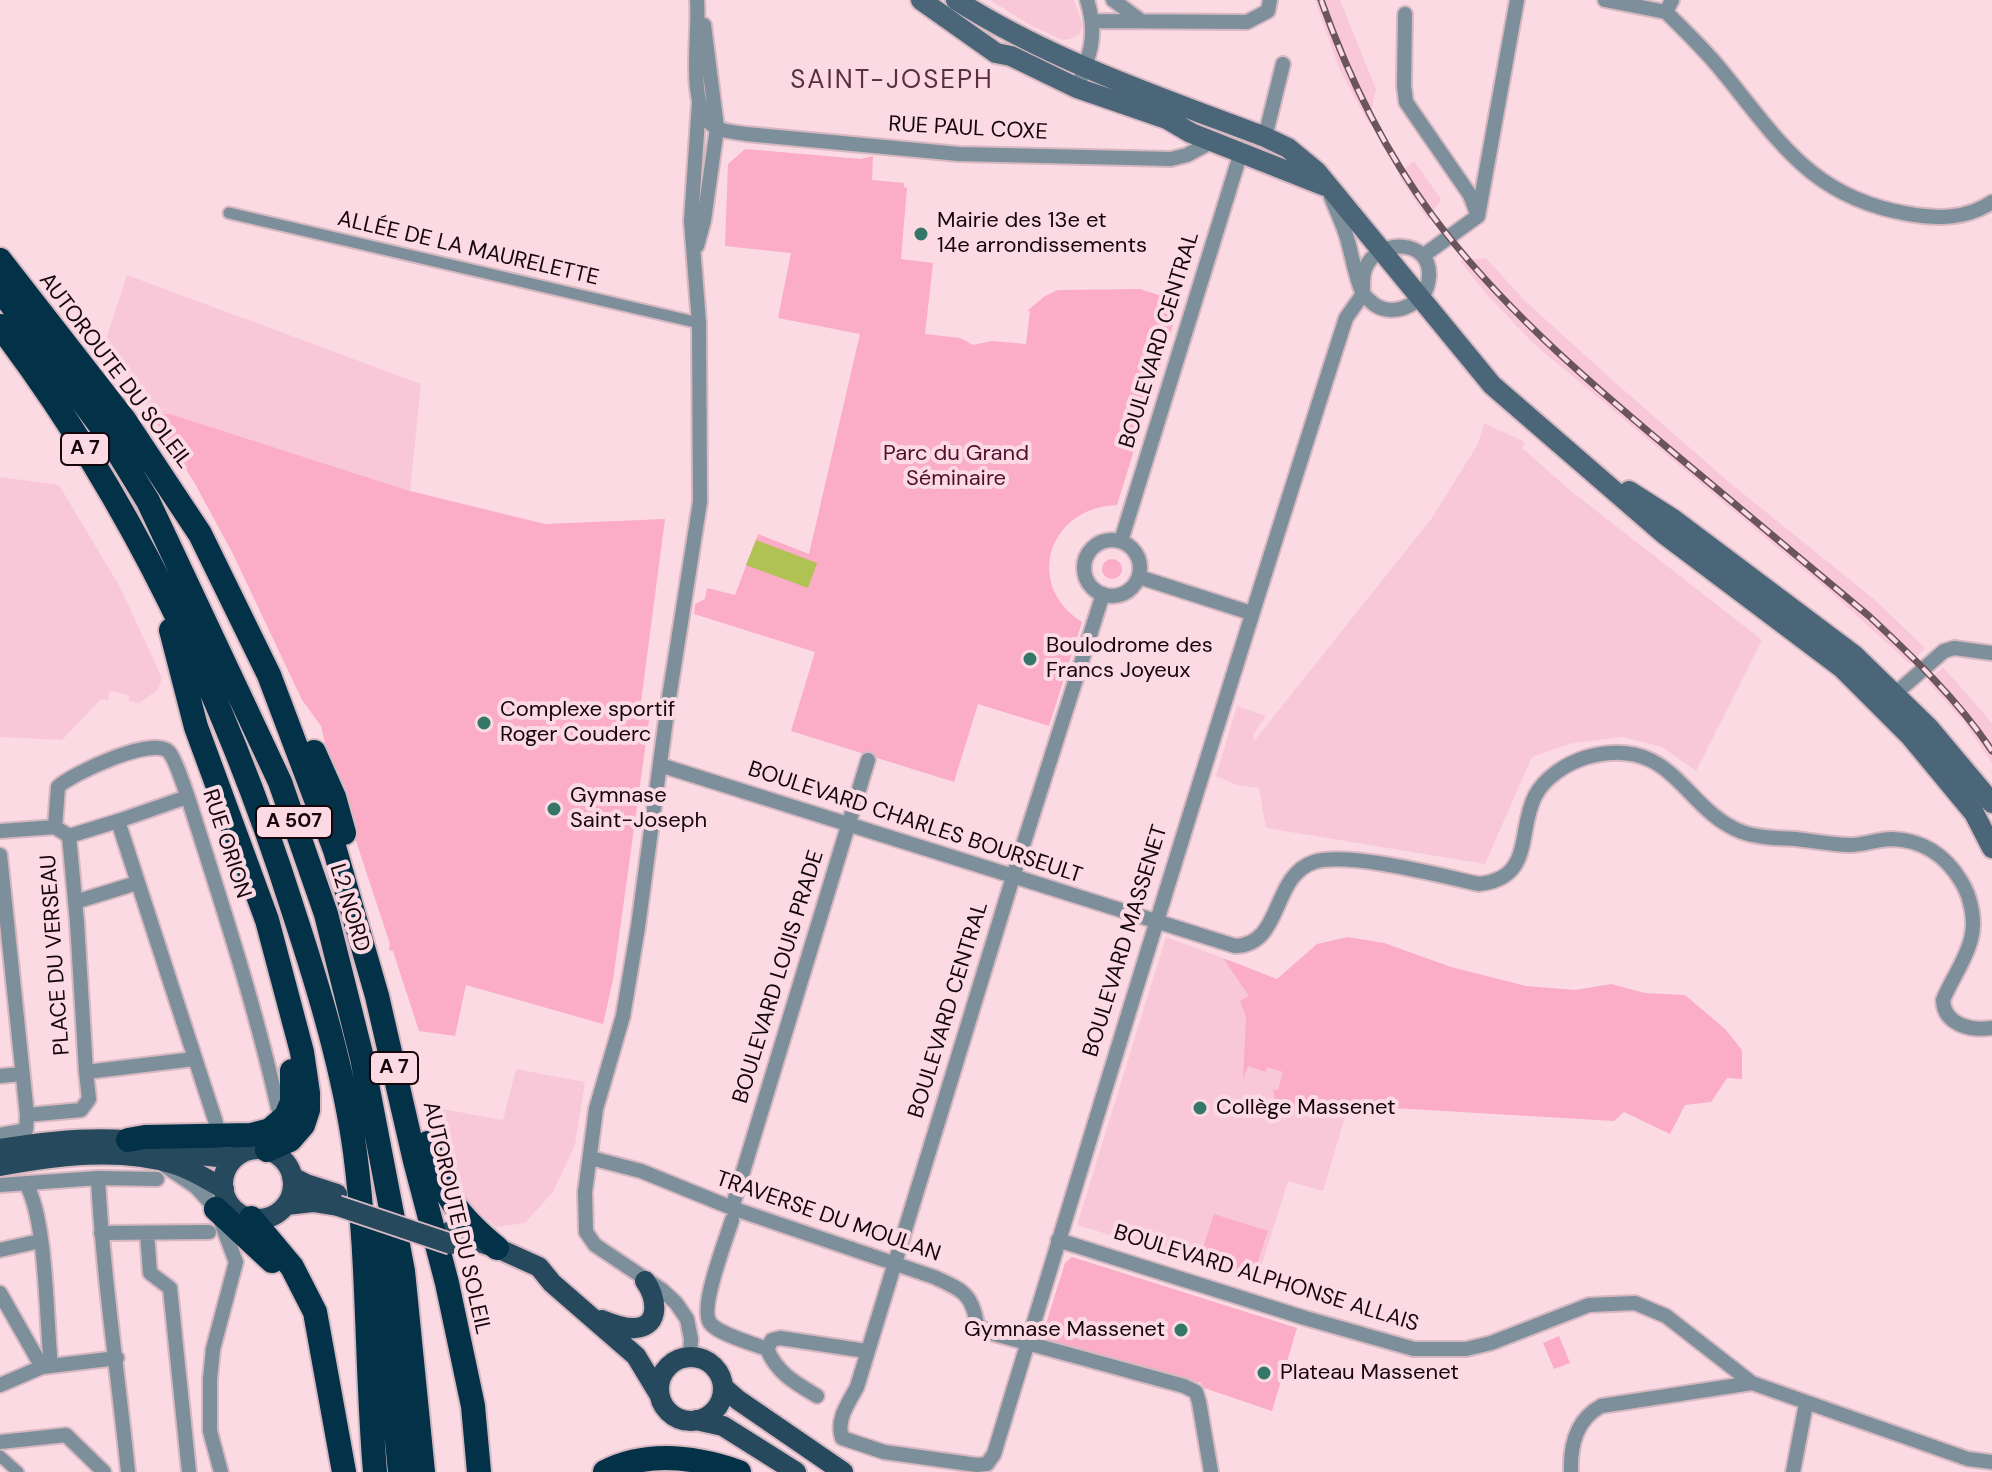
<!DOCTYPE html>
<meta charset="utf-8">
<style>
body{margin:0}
canvas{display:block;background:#fbdae4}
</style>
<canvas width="1992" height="1472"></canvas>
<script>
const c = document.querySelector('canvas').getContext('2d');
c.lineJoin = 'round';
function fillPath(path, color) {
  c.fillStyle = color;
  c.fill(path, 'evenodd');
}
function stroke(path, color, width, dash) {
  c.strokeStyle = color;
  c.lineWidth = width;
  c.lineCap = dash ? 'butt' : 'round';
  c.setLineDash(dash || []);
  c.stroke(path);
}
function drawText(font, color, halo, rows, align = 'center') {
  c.font = font + ' "DM Sans",sans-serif';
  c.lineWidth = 8;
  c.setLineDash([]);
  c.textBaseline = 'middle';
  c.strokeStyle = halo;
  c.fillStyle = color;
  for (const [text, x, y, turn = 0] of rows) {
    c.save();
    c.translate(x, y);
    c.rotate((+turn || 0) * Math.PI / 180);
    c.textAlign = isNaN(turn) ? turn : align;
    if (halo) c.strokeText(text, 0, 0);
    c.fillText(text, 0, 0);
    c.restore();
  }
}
const built = new Path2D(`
 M 990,0 L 1074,0 L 1083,26 L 1079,35 L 1070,39 L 1062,40 L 1030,25 Z
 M 1315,0 L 1340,0 L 1376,89 L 1369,124 L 1339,68 Z
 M 1414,161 L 1441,199 L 1428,220 L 1398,175 Z
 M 1486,258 L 1525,301 L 1618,385 L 1730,483 L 1875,600 L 1925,648 L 1910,664 L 1835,596 L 1534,344 L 1489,297 L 1460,261 Z
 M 127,275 L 421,384 L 410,491 L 170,414 L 151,414 L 106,339 Z
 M 1484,423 L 1525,442 L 1522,448 L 1571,491 L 1762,640 L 1696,771 L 1662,747 L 1622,737 L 1569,744 L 1532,757 L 1485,864 L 1266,828 L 1259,788 L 1237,785 L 1216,776 L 1237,706 L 1266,716 L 1253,735 L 1254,741 L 1432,518 L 1478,444 Z
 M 0,477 L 59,485 L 120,587 L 162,678 L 158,690 L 139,703 L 129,701 L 129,695 L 110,691 L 108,700 L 101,699 L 62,740 L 0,737 Z
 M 1943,667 L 1992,723 L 1992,763 L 1964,722 L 1927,681 Z
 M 1166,937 L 1223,958 L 1241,982 L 1249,996 L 1240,1001 L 1246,1017 L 1245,1056 L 1289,1070 L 1293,1110 L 1325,1104 L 1348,1107 L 1323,1191 L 1288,1181 L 1257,1280 L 1077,1225 Z
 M 516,1069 L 585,1082 L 575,1145 L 553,1192 L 525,1223 L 496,1227 L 463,1199 L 446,1151 L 437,1108 L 503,1120 Z`);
const green = new Path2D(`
 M 745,149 L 861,159 L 873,156 L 872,180 L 904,183 L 904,187 L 907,188 L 901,259 L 933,263 L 925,334 L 960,338 L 973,345 L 992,341 L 1026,344 L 1030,311 L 1027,311 L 1045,296 L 1058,290 L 1140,289 L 1180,302 L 1117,505 C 1049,507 1023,584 1082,622 L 1049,726 L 978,704 L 954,782 L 791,731 L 815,652 L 694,614 L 695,604 L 705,599 L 707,588 L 735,595 L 758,534 L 809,554 L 860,334 L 778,318 L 791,253 L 725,246 L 728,164 Z
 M 151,414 L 170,414 L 410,491 L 545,524 L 665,519 L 639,717 L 649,720 L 613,980 L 603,1024 L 466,985 L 455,1036 L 419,1031 L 393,951 L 389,950 L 390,944 L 328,756 L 321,726 L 302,700 L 233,554 L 194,482 Z
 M1102 569a10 10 0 1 1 20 0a10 10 0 1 1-20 0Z
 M 1348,937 L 1384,943 L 1451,967 L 1526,986 L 1575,990 L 1611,984 L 1645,993 L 1685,995 L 1725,1029 L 1742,1050 L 1742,1079 L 1727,1078 L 1711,1102 L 1685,1105 L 1670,1134 L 1624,1112 L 1614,1121 L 1325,1104 L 1293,1110 L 1276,1106 L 1273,1089 L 1278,1090 L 1283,1072 L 1267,1067 L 1265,1072 L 1248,1066 L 1243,1079 L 1246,1017 L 1240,1001 L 1249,996 L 1223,958 L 1277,979 L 1317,944 Z
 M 1214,1214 L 1268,1231 L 1254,1273 L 1200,1257 Z
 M 1072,1257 L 1297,1328 L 1272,1411 L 1204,1388 L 1200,1382 L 1185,1383 L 1040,1343 L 1065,1263 Z
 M 1559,1336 L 1570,1363 L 1554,1369 L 1543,1343 Z`);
const water = new Path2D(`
 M 756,540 L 817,563 L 808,588 L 746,565 Z`);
const pedestrian = new Path2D(`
 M 229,213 L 699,323
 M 0,1456 L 18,1472`);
const minor = new Path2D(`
 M 697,0 C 700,31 687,101 710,123 C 719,132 735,132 746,134 L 959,154 L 1171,159 L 1187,155 L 1213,141
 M 1113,0 L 1140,20
 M 1605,0 L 1666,12 L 1672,0
 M 1666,12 C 1683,29 1701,46 1717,65 C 1777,137 1808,197 1909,214 C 1938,219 1967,219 1992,202
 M 1405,14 L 1404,86 L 1406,102 L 1470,195 L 1478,216
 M 1093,21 L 1247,22 L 1268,11 L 1270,0
 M 1077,88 C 1090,55 1098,35 1087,0
 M 1265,137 L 1283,64
 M 1331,197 C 1336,210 1343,224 1347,238 C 1352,255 1355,275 1362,292 C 1365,297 1370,301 1375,305 C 1386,312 1399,311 1410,305 C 1423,298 1428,291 1429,276 C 1431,238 1377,238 1365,269 C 1362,277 1363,286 1363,294
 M 1478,216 L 1517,0
 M 697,246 L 704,220 L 717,128 L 704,25
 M 1424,255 L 1478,216
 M1084 568a28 28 0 1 1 56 0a28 28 0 1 1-56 0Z
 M 1121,541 L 1241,152
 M 1139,577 L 1251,613
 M 1103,594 L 1013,877 L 857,1387 C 848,1404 836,1419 842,1438 L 884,1452 L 977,1465 L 987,1464 L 994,1454 C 1109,1075 1225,695 1346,318 L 1363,294
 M 1888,700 L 1944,651 L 1954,648 L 1992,653
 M 660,765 L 1235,946 C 1283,945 1271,876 1314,862 C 1347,851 1442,876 1479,884 C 1534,878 1517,832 1535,796 C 1545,777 1567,763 1587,757 C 1674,734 1682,809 1742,832 C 1759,838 1778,838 1796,839 C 1814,841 1832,845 1850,845 C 1864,845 1878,839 1892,839 C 1923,840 1946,856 1961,881 C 1971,897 1976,921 1971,939 C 1966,960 1951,980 1943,1000 C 1944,1025 1971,1031 1992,1028
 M 118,821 L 187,797
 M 55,827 L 58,787 C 71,774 154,735 169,752 C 178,762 194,817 199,832 C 228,923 257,1014 278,1108
 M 0,831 L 55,827 L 69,836 L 118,821 L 216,1123
 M 69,836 L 77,922 L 86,1072
 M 0,855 L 27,1115
 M 75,902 L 137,883
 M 0,1076 L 21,1074
 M 0,1135 L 26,1130 L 27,1115 L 81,1110 L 89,1099 L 86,1072 L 194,1059
 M 591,1158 L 641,1171 L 732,1208 L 934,1277 C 962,1290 972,1293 977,1324 L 987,1332 L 1184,1386 L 1196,1392 L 1199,1402 L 1211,1472
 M 165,1166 L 196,1187 L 216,1209 L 236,1262 L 213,1349 L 210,1379 L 210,1431 L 221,1472
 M 98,1178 C 103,1276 118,1374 128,1472
 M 26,1184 C 47,1220 46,1320 51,1366
 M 0,1185 L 98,1178 L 157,1179
 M 732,1208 L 868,760
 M 732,1220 C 726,1240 699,1308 710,1323 C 718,1334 754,1344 767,1349
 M 101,1233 L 209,1232
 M 147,1233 L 150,1273 L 170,1288 L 189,1472
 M 1058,1240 L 1305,1318 L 1414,1349 L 1466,1349 L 1491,1343 L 1589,1305 L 1635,1303 L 1666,1316 L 1752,1383 L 1968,1459 L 1992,1462
 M 0,1250 L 40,1241
 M 0,1293 L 42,1367
 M 690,1357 L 691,1339 L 687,1319 L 676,1303 L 662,1290 L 595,1245 L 586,1232 L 585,1192 L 596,1109 L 623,1016 L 638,927 L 668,704 L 700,502 L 699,323 L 691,221 L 699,103
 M 0,1385 L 42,1367 L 117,1358
 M 817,1396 C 795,1383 777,1373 767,1349 L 772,1340 L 780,1338 L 866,1351
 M 0,1442 L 66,1435 L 104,1472
 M 1571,1472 C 1570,1445 1576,1420 1601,1406 L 1752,1383
 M 1793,1472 L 1806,1404`);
const secondary = new Path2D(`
 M 921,0 L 996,53 L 1011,56 L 1077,88 L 1167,119 L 1191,133 L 1325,186
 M 956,0 C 1052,61 1159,97 1265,137 L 1288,148 L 1317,172 L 1492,385 L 1664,534 L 1842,668 L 1911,737 L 1974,813 L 1992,848
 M 1629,491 L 1673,519 L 1854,655 L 1929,728 L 1992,803`);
const primary = new Path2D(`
 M 0,1149 C 41,1142 83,1137 125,1140 C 164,1143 196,1160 236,1157
 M223 1184a35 35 0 1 1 70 0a35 35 0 1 1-70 0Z
 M 0,1166 C 55,1156 119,1147 174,1164 C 192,1169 208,1180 224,1189
 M 292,1177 L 306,1184 L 337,1194
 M 286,1205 L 313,1202 L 338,1206
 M 449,1232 L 497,1248 L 539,1267 L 552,1283 L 636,1356 L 659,1394
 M 602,1320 C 612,1324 624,1329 635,1328 C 662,1326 656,1296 645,1281
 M659 1389a32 32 0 1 1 64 0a32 32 0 1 1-64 0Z
 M 723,1387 L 738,1400 L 843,1472
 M 696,1420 L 723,1426 L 796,1472`);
const motorway = new Path2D(`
 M 0,260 L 123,418 L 200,534 L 269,675 L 335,850 L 377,996 L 415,1161 L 447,1283 L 473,1406 L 479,1472
 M 0,289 L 108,436 L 148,501 L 280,782 L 326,914 L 362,1058 L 403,1271 L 423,1472
 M 0,326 C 133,501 228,704 294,913 C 319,989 344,1072 355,1152 C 369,1258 366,1366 375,1472
 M 171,630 L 196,727 L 267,920 L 302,1052 L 308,1093 L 308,1110 L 303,1125 L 290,1140 L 267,1150
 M 314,752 L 334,797 L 344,833
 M 128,1140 L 145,1137 L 251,1135 L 270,1130 L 286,1116 L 292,1102 L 292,1071
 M 428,1143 C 440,1192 458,1216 497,1248
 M 216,1209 L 272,1261
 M 251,1218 L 292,1267 L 315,1312 L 344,1472
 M 373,1231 L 379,1257 L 400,1472
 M 605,1472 C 648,1450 696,1457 739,1472`);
const rail = new Path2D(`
 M 1321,0 C 1348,76 1384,150 1432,215 C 1499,305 1583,377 1669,449 C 1735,504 1802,560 1869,616 C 1914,658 1958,700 1992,751`);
const primaryBridge = new Path2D(`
 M 338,1206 L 451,1244`);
const markers = [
 [921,234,8,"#347768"],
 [1030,659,8,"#347768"],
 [484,723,8,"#347768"],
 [554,809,8,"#347768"],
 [1200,1108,8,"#347768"],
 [1181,1330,8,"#347768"],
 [1264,1373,8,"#347768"]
];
const shields = [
 [85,449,48],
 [294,822,76],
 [394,1068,48]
];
const shieldNames = [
 ["A 7",85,449],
 ["A 507",294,822],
 ["A 7",394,1068]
];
const streetNames = [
 ["RUE PAUL COXE",968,129,3],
 ["ALLÉE DE LA MAURELETTE",468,249,13],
 ["BOULEVARD CENTRAL",1160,340,-73],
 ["AUTOROUTE DU SOLEIL",115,371,53],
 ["BOULEVARD CHARLES BOURSEULT",915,823,18],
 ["RUE ORION",226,844,72],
 ["L2 NORD",349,908,73],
 ["BOULEVARD MASSENET",1126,941,-73],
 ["PLACE DU VERSEAU",56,955,-94],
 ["BOULEVARD LOUIS PRADE",779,977,-73],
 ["BOULEVARD CENTRAL",949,1010,-73],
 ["TRAVERSE DU MOULAN",828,1217,19],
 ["AUTOROUTE DU SOLEIL",456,1218,77],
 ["BOULEVARD ALPHONSE ALLAIS",1266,1279,17]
];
const poiNames = [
 ["Mairie des 13e et",937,221],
 ["14e arrondissements",937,246],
 ["Boulodrome des",1046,646],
 ["Francs Joyeux",1046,671],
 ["Complexe sportif",500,710],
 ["Roger Couderc",500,735],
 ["Gymnase",570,796],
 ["Saint-Joseph",570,821],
 ["Collège Massenet",1216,1108],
 ["Gymnase Massenet",1165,1330,"right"],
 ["Plateau Massenet",1280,1373]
];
const parkNames = [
 ["Parc du Grand",956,454],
 ["Séminaire",956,479]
];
const quarterNames = [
 ["SAINT-JOSEPH",892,81]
];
fillPath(built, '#f9c8d8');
fillPath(green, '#fbacc7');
fillPath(water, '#b0c253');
stroke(pedestrian, '#d6b8c1', 15);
stroke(minor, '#d6b8c1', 18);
stroke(secondary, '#d6b8c1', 24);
stroke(primary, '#d6b8c1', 24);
stroke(motorway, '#d6b8c1', 28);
stroke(pedestrian, '#7c8f9b', 11);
stroke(minor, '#7c8f9b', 14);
stroke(secondary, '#4b6678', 20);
stroke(primary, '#27495e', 20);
stroke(motorway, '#023148', 24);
stroke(rail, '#6b555c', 7);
stroke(rail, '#fbdae4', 4, [12]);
stroke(primaryBridge, '#d6b8c1', 24, []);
stroke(primaryBridge, '#27495e', 20);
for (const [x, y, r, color] of markers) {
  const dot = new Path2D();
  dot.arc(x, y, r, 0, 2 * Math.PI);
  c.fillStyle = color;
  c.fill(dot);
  stroke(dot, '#fbdae4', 3);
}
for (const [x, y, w] of shields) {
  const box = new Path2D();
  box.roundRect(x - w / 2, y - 16, w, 32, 6);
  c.fillStyle = '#fbdae4';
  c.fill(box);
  stroke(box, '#16060c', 2);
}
drawText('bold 20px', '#16060c', null, shieldNames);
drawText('22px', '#16060c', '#fbdae4', streetNames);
drawText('22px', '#16060c', '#fbdae4', poiNames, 'left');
drawText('22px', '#500f2d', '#fbdae4', parkNames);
c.letterSpacing = '2px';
drawText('26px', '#59303f', '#fbdae4', quarterNames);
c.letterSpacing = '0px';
</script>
